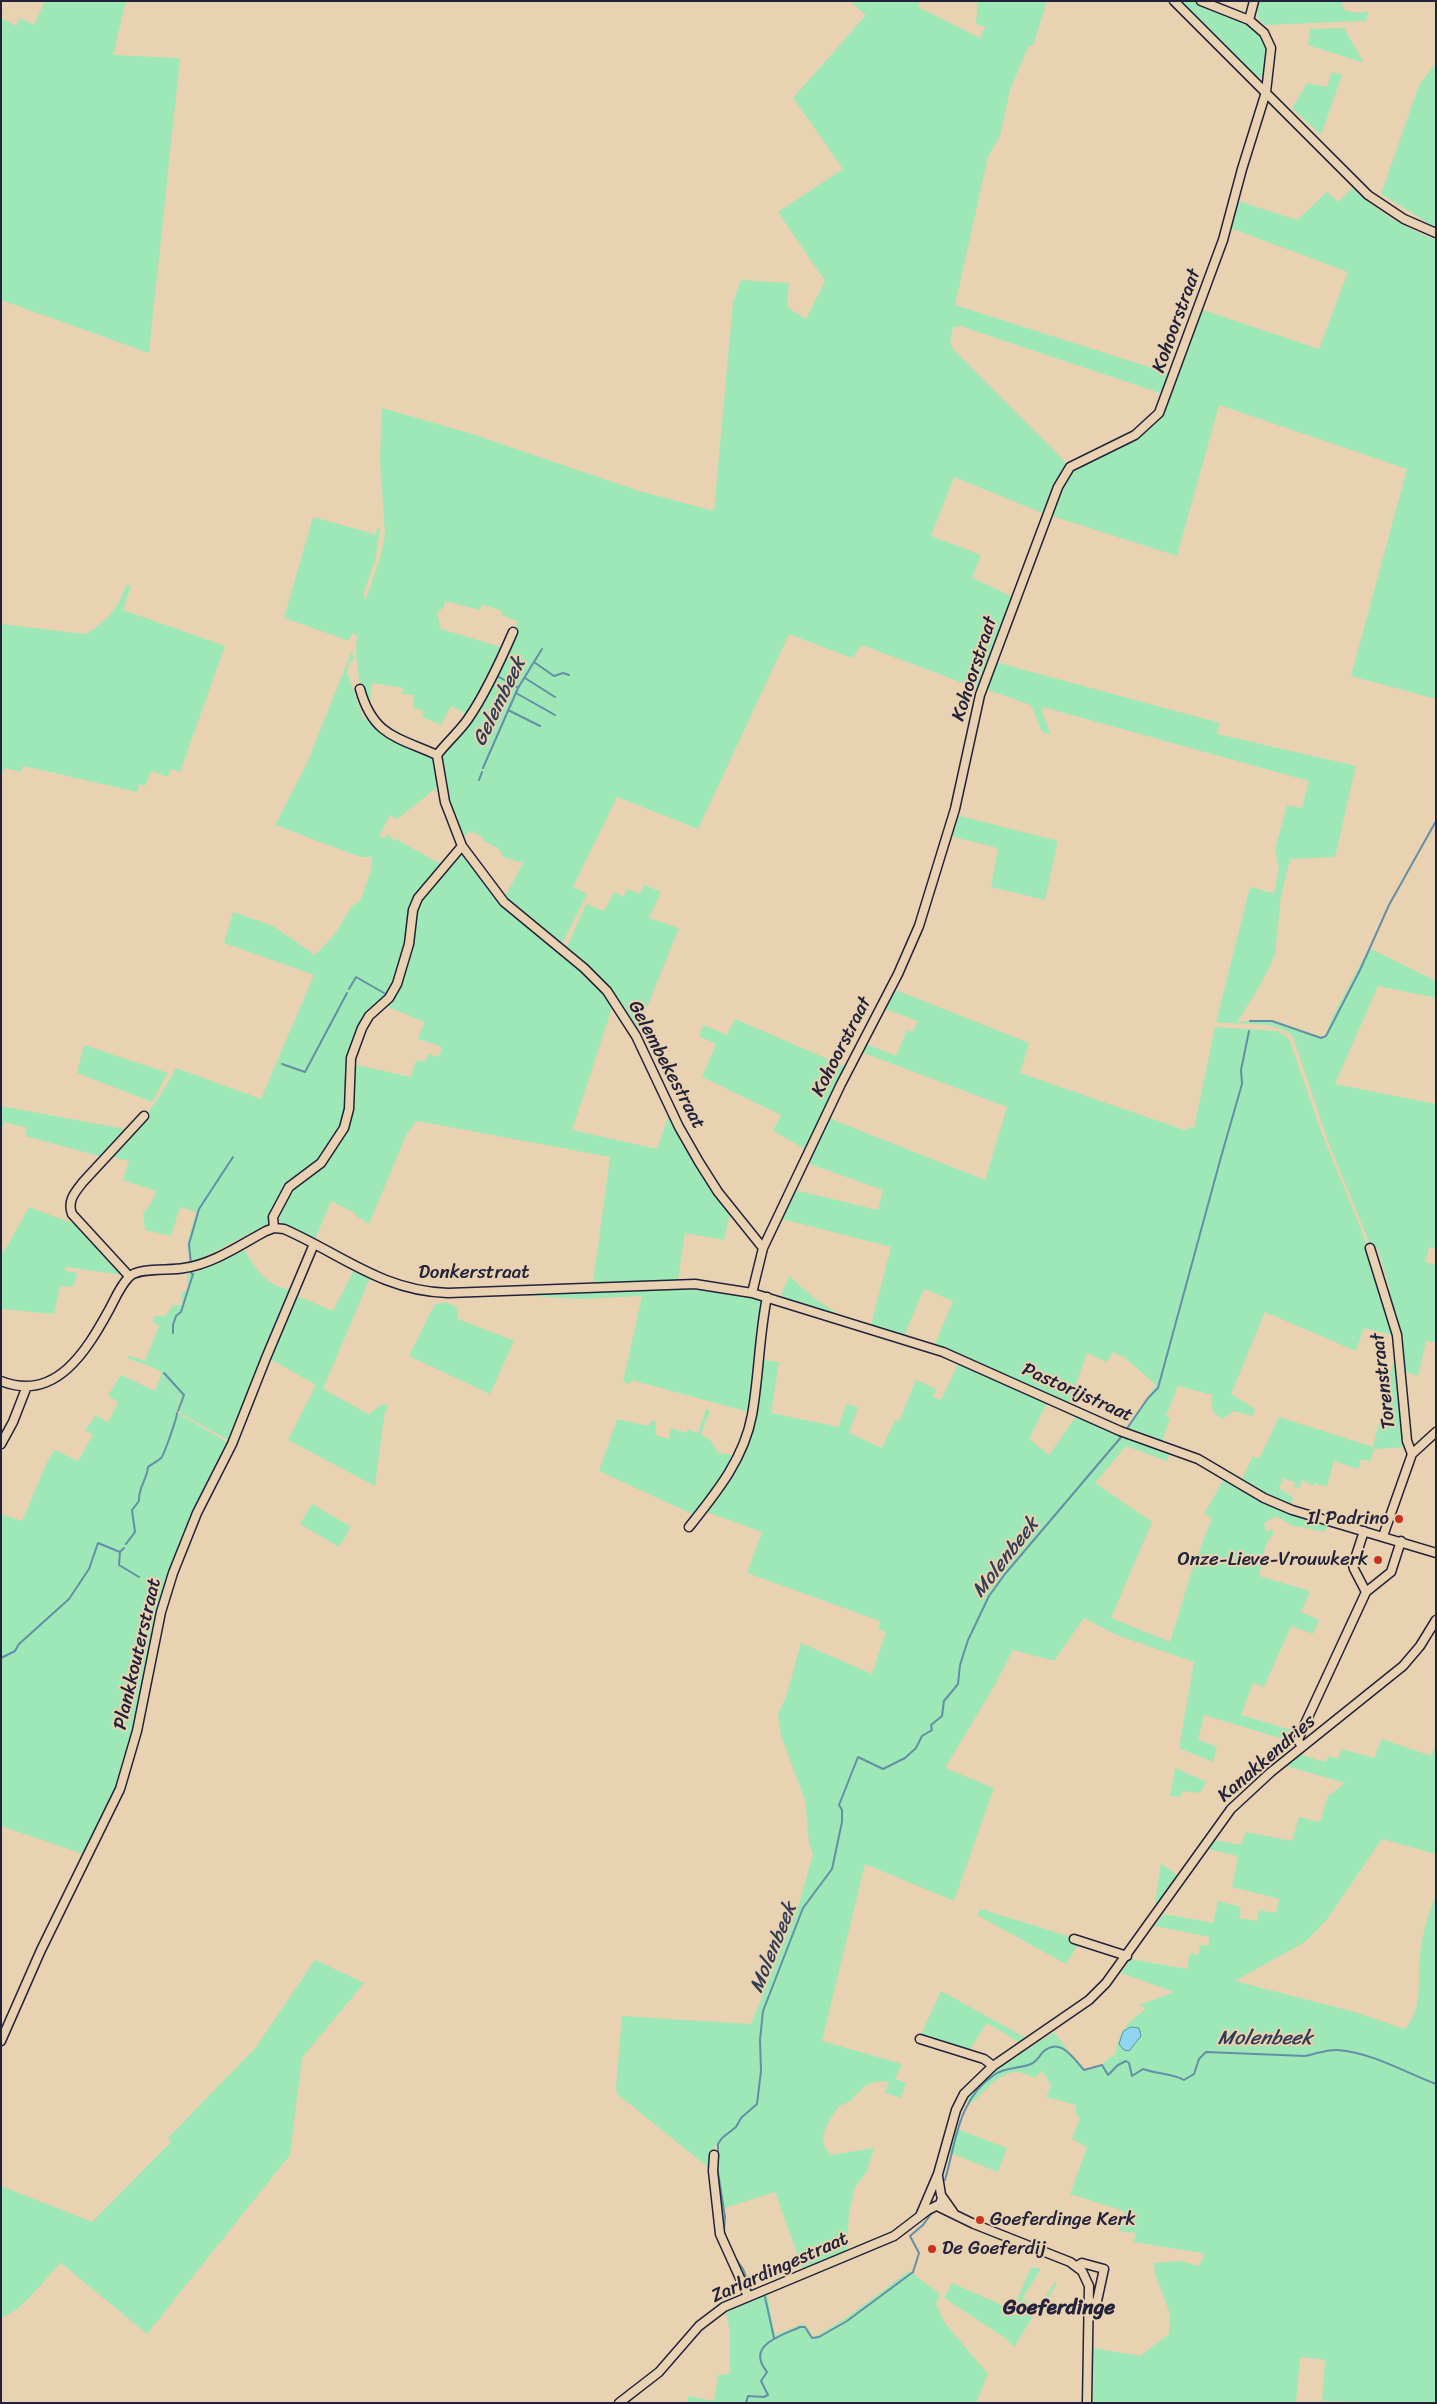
<!DOCTYPE html>
<style>
body{margin:0}
#map{position:relative;width:1437px;height:2404px;overflow:hidden;background:#e9d2b2;font-family:Sriracha,sans-serif}
canvas{display:block}
.frame{position:absolute;inset:0;border:2px solid #22223b;pointer-events:none}
</style>
<div id="map">
<canvas width="1437" height="2404"></canvas>
<div class="frame"></div>
</div>
<script>
const c = document.querySelector('canvas').getContext('2d');
c.lineJoin = 'round';
function fillPath(path, color) {
  c.fillStyle = color;
  c.fill(path, 'evenodd');
}
function stroke(path, color, width, dash) {
  c.strokeStyle = color;
  c.lineWidth = width;
  c.lineCap = dash ? 'butt' : 'round';
  c.setLineDash(dash || []);
  c.stroke(path);
}
function drawText(font, color, halo, rows, align = 'center') {
  c.font = font + ' Sriracha,sans-serif';
  c.lineWidth = 4;
  c.setLineDash([]);
  c.textBaseline = 'middle';
  c.strokeStyle = halo;
  c.fillStyle = color;
  for (const [text, x, y, turn = 0] of rows) {
    c.save();
    c.translate(x, y);
    c.rotate((+turn || 0) * Math.PI / 180);
    c.textAlign = isNaN(turn) ? turn : align;
    if (halo) c.strokeText(text, 0, 0);
    c.fillText(text, 0, 0);
    c.restore();
  }
}
const green = new Path2D(`
 M 45,1 L 126,1 L 113,55 L 180,58 L 149,353 L 1,300 L 1,18 L 16,26 L 20,18 L 34,25 Z
 M 850,1 L 920,1 L 918,7 L 980,38 L 985,27 L 976,24 L 978,1 L 1047,1 L 1033,46 L 1029,45 L 1010,90 L 1000,136 L 988,157 L 955,305 L 1171,374 L 1163,394 L 960,326 L 953,327 L 950,342 L 953,349 L 1067,464 L 1042,513 L 954,477 L 931,536 L 981,555 L 972,578 L 1013,597 L 979,689 L 862,645 L 852,658 L 789,634 L 698,829 L 617,797 L 573,887 L 587,894 L 561,946 L 504,899 L 523,863 L 503,857 L 498,848 L 483,841 L 483,838 L 471,831 L 462,838 C 454,820 435,775 440,757 C 444,743 459,735 467,724 C 490,694 505,657 518,621 L 501,615 L 502,611 L 482,604 L 480,610 L 445,601 L 444,607 L 437,613 L 441,629 L 504,648 L 469,715 L 451,706 L 441,725 L 422,717 L 423,711 L 413,708 L 414,695 L 402,694 L 403,688 L 372,683 L 370,704 L 366,705 C 359,682 354,659 357,636 L 352,633 L 349,641 L 284,618 L 313,517 L 374,534 L 376,534 L 377,528 L 380,527 L 376,557 L 363,595 L 366,599 L 381,555 L 385,534 L 380,461 L 382,408 L 472,434 L 639,491 L 714,511 L 733,302 L 741,280 L 789,283 L 787,307 L 806,319 L 825,281 L 778,212 L 843,169 L 793,98 L 866,15 Z
 M 1178,1 C 1183,1 1189,1 1194,1 C 1209,3 1258,26 1264,40 C 1269,52 1266,63 1265,75 L 1258,78 Z
 M 1258,1 L 1343,1 L 1342,6 L 1346,11 L 1359,13 L 1368,11 L 1366,21 L 1264,25 L 1258,18 Z
 M 1344,28 L 1364,63 L 1308,45 L 1310,29 Z
 M 1436,63 L 1436,228 L 1381,194 L 1419,85 Z
 M 1332,72 L 1342,75 L 1321,135 L 1292,108 L 1307,83 L 1327,87 Z
 M 1352,188 C 1377,211 1404,228 1436,240 L 1436,699 L 1351,676 L 1407,469 L 1219,405 L 1177,556 L 1049,515 L 1056,497 L 1072,469 L 1133,440 L 1157,423 L 1165,411 L 1203,310 L 1319,349 L 1348,272 L 1230,228 L 1238,201 L 1297,220 L 1327,192 L 1338,202 Z
 M 126,585 L 131,586 L 123,610 L 225,646 L 180,772 L 171,769 L 168,777 L 151,771 L 145,786 L 139,784 L 137,792 L 24,766 L 21,772 L 5,768 L 1,776 L 1,624 L 86,634 C 107,621 118,609 126,585 Z
 M 352,651 L 354,660 L 349,663 L 347,672 L 364,720 L 368,718 C 391,746 403,742 432,756 L 435,760 L 439,786 L 397,819 L 390,815 L 379,836 L 384,839 L 387,834 L 393,840 L 396,839 L 442,865 L 414,898 L 404,952 L 390,993 L 375,1006 L 348,1058 L 346,1087 L 352,1064 L 411,1077 L 416,1060 L 425,1062 L 428,1054 L 439,1057 L 442,1047 L 418,1039 L 424,1022 L 384,1005 C 414,980 405,936 418,903 C 423,891 448,867 458,856 L 464,854 L 499,901 L 578,966 L 613,1005 L 572,1130 L 657,1149 L 669,1114 L 696,1165 L 730,1213 L 724,1240 L 685,1233 L 678,1280 L 593,1283 L 610,1157 L 417,1121 L 407,1133 L 369,1224 L 355,1215 L 355,1213 L 331,1201 L 315,1240 L 282,1224 L 278,1219 C 275,1195 304,1182 319,1169 C 325,1163 331,1154 337,1147 L 333,1143 L 320,1160 L 291,1181 L 281,1193 L 266,1225 L 190,1264 L 187,1244 L 196,1212 L 180,1207 L 171,1236 L 145,1230 L 143,1213 L 151,1203 L 156,1191 L 123,1180 L 129,1161 L 109,1156 C 137,1130 158,1102 176,1068 L 261,1099 L 314,975 L 224,943 L 233,912 L 273,926 L 315,955 L 335,934 L 351,907 L 360,901 L 371,871 L 372,857 L 360,857 L 275,825 L 306,765 Z
 M 995,662 L 1220,723 L 1217,734 L 1356,766 L 1335,857 L 1290,859 L 1281,895 L 1275,955 L 1261,984 L 1237,1022 L 1272,1020 L 1324,1038 L 1334,1014 L 1369,948 L 1436,981 L 1436,998 L 1378,986 L 1335,1084 L 1436,1104 L 1436,1249 L 1429,1247 L 1425,1262 L 1436,1265 L 1436,1343 L 1426,1341 L 1418,1376 L 1403,1371 L 1384,1289 L 1390,1290 L 1378,1249 L 1371,1247 L 1328,1141 L 1293,1037 C 1281,1020 1236,1025 1216,1022 L 1250,887 L 1274,893 L 1279,868 L 1275,850 L 1287,805 L 1302,808 L 1309,781 L 1043,707 L 1042,712 L 1051,735 L 1042,732 L 1031,705 L 985,689 Z
 M 956,815 L 1058,841 L 1045,900 L 991,887 L 998,848 L 950,836 Z
 M 644,885 L 661,892 L 649,918 L 679,928 L 637,1032 L 607,986 L 566,949 L 586,904 L 604,911 L 614,892 L 624,897 L 627,889 L 640,894 Z
 M 893,989 L 1029,1043 L 1020,1073 L 1187,1131 L 1189,1127 L 1194,1128 L 1215,1027 L 1277,1031 L 1286,1036 L 1290,1042 L 1322,1134 L 1361,1229 L 1396,1336 L 1364,1328 L 1356,1351 L 1265,1312 L 1231,1394 L 1255,1409 L 1252,1416 L 1234,1411 L 1222,1419 L 1213,1412 L 1211,1402 L 1213,1395 L 1178,1386 L 1166,1416 L 1170,1418 L 1162,1441 L 1126,1428 L 1156,1385 L 1124,1357 L 1113,1352 L 1107,1362 L 1087,1353 L 1069,1404 L 970,1359 L 934,1346 L 953,1301 L 924,1289 L 904,1336 L 871,1325 L 891,1247 L 782,1219 L 795,1190 L 878,1210 L 883,1190 L 807,1163 L 828,1118 L 985,1180 L 1007,1107 L 861,1052 L 866,1044 L 896,1056 L 907,1030 L 913,1032 L 918,1021 L 885,1009 Z
 M 735,1019 L 846,1067 L 807,1150 L 773,1131 L 781,1115 L 702,1077 L 716,1044 L 699,1036 L 703,1025 L 727,1035 Z
 M 84,1045 L 168,1073 L 152,1102 L 77,1073 Z
 M 1,1106 L 130,1130 L 102,1157 L 25,1136 L 27,1128 L 4,1122 L 1,1135 Z
 M 29,1207 L 79,1226 L 122,1275 L 66,1267 L 65,1271 L 77,1273 L 73,1287 L 60,1286 L 54,1314 L 1,1309 L 1,1253 L 5,1250 Z
 M 243,1248 C 257,1270 265,1286 292,1290 L 231,1442 L 177,1411 L 181,1401 L 167,1389 L 180,1401 L 176,1412 L 230,1444 L 179,1548 L 135,1730 L 118,1787 L 86,1855 L 1,1826 L 1,1514 L 22,1521 L 48,1460 L 55,1450 L 78,1461 L 93,1435 L 85,1430 L 96,1415 L 108,1423 L 118,1402 L 108,1395 L 121,1375 L 155,1391 L 162,1373 L 155,1368 L 126,1358 L 130,1356 L 145,1361 L 159,1326 L 152,1320 L 155,1316 L 165,1316 L 173,1305 L 182,1305 L 182,1292 L 187,1290 L 187,1273 L 199,1271 Z
 M 354,1270 L 370,1278 L 323,1389 L 370,1415 C 375,1407 379,1405 388,1404 L 384,1417 L 375,1486 L 288,1440 L 316,1385 L 268,1358 L 295,1295 L 333,1311 Z
 M 789,1276 L 815,1299 L 841,1316 L 780,1298 Z
 M 683,1289 L 727,1293 L 762,1301 L 749,1412 L 631,1380 L 630,1384 L 623,1382 L 642,1296 L 579,1299 L 519,1295 Z
 M 446,1302 L 457,1308 L 458,1319 L 514,1341 L 490,1394 L 409,1356 L 434,1305 Z
 M 1397,1345 L 1406,1447 L 1374,1449 L 1370,1462 L 1361,1459 L 1358,1469 L 1334,1461 L 1327,1487 L 1315,1483 L 1313,1486 L 1302,1480 L 1299,1489 L 1294,1487 L 1296,1483 L 1283,1478 L 1279,1488 L 1294,1498 L 1290,1505 L 1241,1481 L 1253,1456 L 1259,1459 L 1279,1417 L 1373,1447 Z
 M 761,1360 L 779,1362 L 771,1413 L 839,1427 L 846,1404 L 858,1407 L 849,1433 L 882,1448 L 895,1420 L 899,1421 L 916,1380 L 936,1389 L 933,1397 L 941,1400 L 959,1362 L 1047,1403 L 1029,1439 L 1049,1455 L 1076,1416 L 1169,1454 L 1167,1461 L 1126,1446 L 1095,1483 L 1152,1522 L 1111,1618 L 1170,1642 L 1194,1564 L 1212,1518 L 1204,1514 L 1224,1479 L 1262,1502 L 1328,1526 L 1325,1532 L 1290,1525 L 1277,1516 L 1264,1523 L 1266,1532 L 1271,1529 L 1274,1533 L 1266,1544 L 1259,1576 L 1310,1591 L 1301,1612 L 1319,1620 L 1313,1634 L 1291,1626 L 1264,1687 L 1253,1683 L 1241,1715 L 1298,1732 L 1293,1742 L 1204,1715 L 1198,1740 L 1217,1747 L 1213,1762 L 1179,1748 L 1194,1662 L 1114,1634 L 1084,1618 L 1054,1661 L 1013,1650 L 996,1683 L 945,1768 L 994,1788 L 954,1901 L 865,1864 L 822,2041 L 902,2064 L 895,2079 L 906,2083 L 901,2098 L 885,2093 L 889,2082 C 857,2078 862,2100 839,2106 C 829,2121 814,2139 831,2155 L 874,2148 L 866,2173 L 855,2187 L 849,2212 L 847,2250 L 803,2270 L 775,2192 L 721,2209 C 719,2192 708,2160 720,2146 L 714,2146 L 711,2163 L 708,2167 L 617,2094 L 616,2086 L 622,2016 L 751,2024 L 799,1904 L 813,1854 L 809,1843 L 805,1800 L 781,1736 L 778,1714 L 786,1697 L 801,1643 L 872,1674 L 886,1632 L 878,1629 L 880,1621 L 747,1573 L 762,1532 L 704,1511 L 739,1461 Z
 M 706,1409 L 710,1410 L 701,1435 L 710,1440 L 718,1453 L 734,1455 L 720,1484 L 694,1515 L 599,1471 L 617,1419 L 648,1426 L 651,1421 L 656,1422 L 655,1435 L 669,1439 L 671,1428 L 686,1433 L 688,1429 L 698,1433 Z
 M 312,1504 L 351,1527 L 339,1547 L 300,1524 Z
 M 1382,1739 L 1431,1756 L 1436,1745 L 1436,1854 L 1382,1839 L 1325,1922 L 1305,1942 L 1235,1981 L 1358,2013 L 1404,2029 C 1424,2011 1417,1978 1420,1954 C 1422,1933 1429,1913 1436,1894 L 1436,2403 L 1322,2401 L 1325,2360 L 1300,2357 L 1296,2403 L 1092,2403 L 1093,2348 L 1140,2356 L 1169,2334 L 1170,2314 L 1155,2274 L 1154,2263 L 1180,2261 L 1199,2266 L 1204,2256 L 1202,2253 L 1133,2242 L 1136,2233 L 1119,2231 L 1124,2211 L 1070,2194 L 1087,2147 L 1072,2139 L 1080,2117 L 1076,2114 L 1076,2105 L 1046,2097 L 1051,2085 L 1042,2071 L 1035,2078 C 1030,2076 1024,2073 1019,2072 C 1001,2070 984,2092 972,2103 L 965,2099 L 995,2071 L 1054,2032 L 1084,2071 L 1098,2067 L 1116,2053 C 1117,2032 1130,2020 1146,2009 L 1139,2005 L 1174,1992 L 1121,1973 L 1131,1959 L 1187,1969 L 1190,1953 L 1198,1955 L 1200,1945 L 1208,1946 L 1210,1937 L 1154,1926 L 1164,1914 L 1213,1923 L 1218,1901 L 1241,1907 L 1239,1918 L 1257,1921 L 1259,1910 L 1276,1913 L 1279,1899 L 1232,1887 L 1238,1856 L 1207,1849 L 1214,1840 L 1241,1845 L 1246,1832 L 1292,1841 L 1299,1817 L 1320,1822 L 1328,1796 L 1345,1783 L 1286,1766 L 1301,1755 L 1325,1762 L 1329,1756 L 1338,1759 L 1342,1749 L 1374,1758 Z
 M 1175,1768 L 1206,1782 L 1200,1793 L 1182,1791 L 1181,1797 L 1170,1796 Z
 M 1161,1863 L 1178,1876 L 1158,1904 L 1155,1902 Z
 M 980,1909 L 1081,1940 L 1066,1964 L 977,1915 Z
 M 315,1960 L 364,1983 L 302,2058 L 290,2155 L 147,2334 L 61,2263 C 43,2280 25,2309 1,2318 L 1,2186 L 92,2222 L 171,2142 L 168,2138 L 256,2047 Z
 M 941,1991 L 1026,2038 L 1020,2043 L 987,2023 L 969,2051 L 920,2037 Z
 M 954,2128 L 1007,2148 L 998,2172 L 948,2152 Z
 M 1031,2267 L 1041,2269 L 1022,2299 L 1038,2307 L 1055,2282 L 1057,2283 L 1041,2311 L 1037,2310 L 1014,2347 L 1005,2338 L 944,2298 L 952,2283 L 1013,2310 Z
 M 909,2271 L 940,2294 L 936,2304 L 944,2322 L 988,2374 L 976,2403 L 687,2403 L 688,2396 L 714,2401 L 718,2375 L 730,2374 L 730,2333 L 726,2311 L 767,2293 L 775,2335 L 802,2324 L 806,2326 L 813,2338 L 846,2318 Z`);
const water = new Path2D(`
 M 1131,2027 L 1139,2028 L 1141,2036 L 1129,2051 L 1124,2050 L 1119,2044 L 1123,2032 Z`);
const stream = new Path2D(`
 M 534,662 L 554,676 L 563,673 L 569,675
 M 499,677 L 517,687
 M 525,678 L 555,697
 M 516,693 L 555,715
 M 508,710 L 540,726
 M 483,768 L 518,688 L 542,649
 M 479,780 L 482,772
 M 349,989 L 356,977 L 384,993
 M 1250,1021 L 1272,1021 L 1321,1038 L 1326,1036 L 1360,970 L 1389,905 L 1436,821
 M 282,1064 L 305,1072 L 347,993
 M 191,1264 L 189,1244 L 199,1209 L 233,1157
 M 173,1333 L 173,1325 L 176,1316 L 181,1312 L 193,1274 L 191,1273
 M 164,1373 L 184,1395 L 178,1411
 M 1128,1427 L 1148,1398 L 1158,1388 L 1221,1157 L 1242,1084 L 1241,1070 L 1249,1031
 M 126,1544 L 135,1532 L 132,1510 L 139,1501 C 138,1487 147,1480 148,1467 C 152,1464 158,1461 161,1458 C 164,1455 177,1418 177,1413
 M 120,1552 L 119,1565 L 139,1577
 M 1,1658 L 15,1651 L 19,1644 L 69,1599 L 89,1569 L 98,1543 L 120,1552 L 124,1548
 M 718,2156 L 718,2144 L 722,2138 L 736,2127 L 741,2118 L 757,2104 L 761,2071 L 760,2040 L 763,2011 L 803,1908 L 832,1869 L 842,1822 L 842,1810 L 839,1805 L 858,1757 L 883,1769 L 905,1758 L 916,1748 L 922,1736 L 932,1730 L 931,1725 L 942,1716 L 944,1701 L 958,1684 L 960,1665 L 968,1640 L 989,1596 L 1005,1574 L 1122,1436
 M 717,2166 L 725,2217 L 724,2231 L 728,2242
 M 945,2180 C 956,2142 958,2099 994,2075 C 1005,2067 1019,2069 1031,2064 C 1036,2062 1039,2057 1042,2053 C 1059,2036 1072,2056 1084,2070 L 1102,2065 L 1108,2075 L 1118,2065 L 1126,2061 L 1129,2063 L 1132,2076 L 1143,2069 C 1156,2074 1172,2073 1184,2080 L 1194,2074 L 1199,2059 L 1206,2052 L 1305,2056 C 1316,2054 1327,2049 1338,2050 C 1373,2053 1404,2072 1436,2084
 M 734,2256 L 743,2269 L 751,2289
 M 765,2297 L 774,2338
 M 746,2403 L 748,2396 L 764,2397 L 768,2395 L 761,2381 L 767,2372 C 745,2345 781,2336 800,2327 L 805,2327 L 812,2338 L 819,2337 L 847,2321 L 913,2272 L 919,2253 L 910,2236 L 923,2225 L 931,2214`);
const minor = new Path2D(`
 M 1174,1 L 1368,195 L 1404,219 L 1436,233
 M 1249,20 L 1254,1
 M 513,632 C 500,662 486,693 468,719 C 459,732 447,742 437,755 L 445,802 L 462,846 L 504,902 L 584,968 L 607,991 L 636,1036 L 679,1127 L 699,1162 L 718,1192 L 763,1248
 M 360,689 C 373,736 397,737 437,755
 M 274,1228 L 273,1217 L 289,1187 L 321,1163 L 344,1128 L 349,1109 L 351,1058 L 362,1028 L 369,1016 L 389,998 L 397,984 L 409,944 L 413,910 L 418,898 L 462,846
 M 1370,1248 L 1397,1335 L 1407,1441 L 1412,1454 L 1383,1536
 M 129,1276 L 72,1214 C 67,1201 75,1192 83,1182 L 144,1116
 M 752,1293 L 763,1248 L 841,1084 L 898,974 L 919,926 L 955,809 L 980,695 L 1058,487 L 1070,467 L 1135,435 L 1159,413 L 1223,240 L 1242,169 L 1266,92 L 1271,48 L 1264,33 L 1249,20 L 1201,1
 M 1,1381 C 56,1403 87,1350 109,1310 C 115,1299 120,1286 129,1277 C 138,1267 170,1271 184,1268 C 213,1264 240,1245 266,1231 L 274,1228 L 284,1229 C 341,1254 382,1291 448,1293 L 695,1284 L 752,1293 L 943,1352 L 1120,1431 L 1198,1459 L 1264,1498 L 1292,1510 L 1436,1553
 M 1,1444 L 13,1422 L 27,1386
 M 1412,1454 L 1436,1432
 M 689,1527 C 716,1493 744,1459 752,1415 C 759,1376 759,1336 767,1297
 M 1364,1531 L 1353,1565 L 1354,1569 L 1366,1592
 M 1302,1747 L 1298,1740 L 1303,1728 L 1366,1592 L 1391,1572 L 1401,1541
 M 1074,1939 L 1127,1956
 M 920,2039 L 984,2059 L 993,2066
 M 1,2041 L 41,1950 L 120,1789 L 137,1731 L 161,1612 L 173,1573 L 197,1513 L 232,1444 L 266,1358 L 314,1244
 M 714,2155 L 713,2171 L 720,2234 L 748,2296
 M 938,2176 L 941,2195 L 953,2212
 M 937,2206 L 974,2224 L 1070,2262 L 1082,2271 L 1089,2286 L 1087,2403
 M 920,2216 L 938,2174 L 956,2110 L 964,2094 L 993,2066 L 1089,2000 L 1106,1983 L 1231,1809 L 1271,1772 L 1403,1666 L 1420,1646 L 1436,1620
 M 1077,2266 L 1082,2263 L 1104,2269 L 1097,2301 L 1089,2305
 M 619,2403 L 659,2372 L 699,2326 L 724,2307 L 894,2236 L 928,2210 L 940,2204 L 942,2198`);
const markers = [
 [1399,1519,5,"#c8321e"],
 [1378,1560,5,"#c8321e"],
 [980,2220,5,"#c8321e"],
 [932,2249,5,"#c8321e"]
];
const streetNames = [
 ["Kohoorstraat",1177,321,-70],
 ["Kohoorstraat",975,669,-72],
 ["Kohoorstraat",842,1047,-63],
 ["Gelembekestraat",666,1065,62],
 ["Donkerstraat",474,1273],
 ["Torenstraat",1384,1381,-97],
 ["Pastorijstraat",1077,1393,24],
 ["Plankkouterstraat",138,1654,-77],
 ["Kanakkendries",1267,1759,-41],
 ["Zarlardingestraat",780,2268,-24]
];
const poiNames = [
 ["Il Padrino",1389,1519],
 ["Onze-Lieve-Vrouwkerk",1368,1560],
 ["Goeferdinge Kerk",990,2220,"left"],
 ["De Goeferdij",942,2249,"left"]
];
const waterNames = [
 ["Gelembeek",500,702,-64],
 ["Molenbeek",1006,1558,-52],
 ["Molenbeek",774,1948,-68],
 ["Molenbeek",1265,2039]
];
const quarterNames = [
 ["Goeferdinge",1059,2309]
];
fillPath(green, '#9ee7b6');
fillPath(water, '#8ed7ef');
stroke(water, '#638fa7', 1);
stroke(stream, '#638fa7', 2);
stroke(minor, '#22223b', 11);
stroke(minor, '#e9d2b2', 8);
for (const [x, y, r, color] of markers) {
  const dot = new Path2D();
  dot.arc(x, y, r, 0, 2 * Math.PI);
  c.fillStyle = color;
  c.fill(dot);
  stroke(dot, '#e9d2b2', 2);
}
drawText('19px', '#22223b', '#e9d2b2', streetNames);
drawText('19px', '#22223b', '#e9d2b2', poiNames, 'right');
drawText('italic 20px', '#323d56', '#e9d2b2', waterNames);
drawText('bold 21px', '#22223b', '#e9d2b2', quarterNames);
</script>
